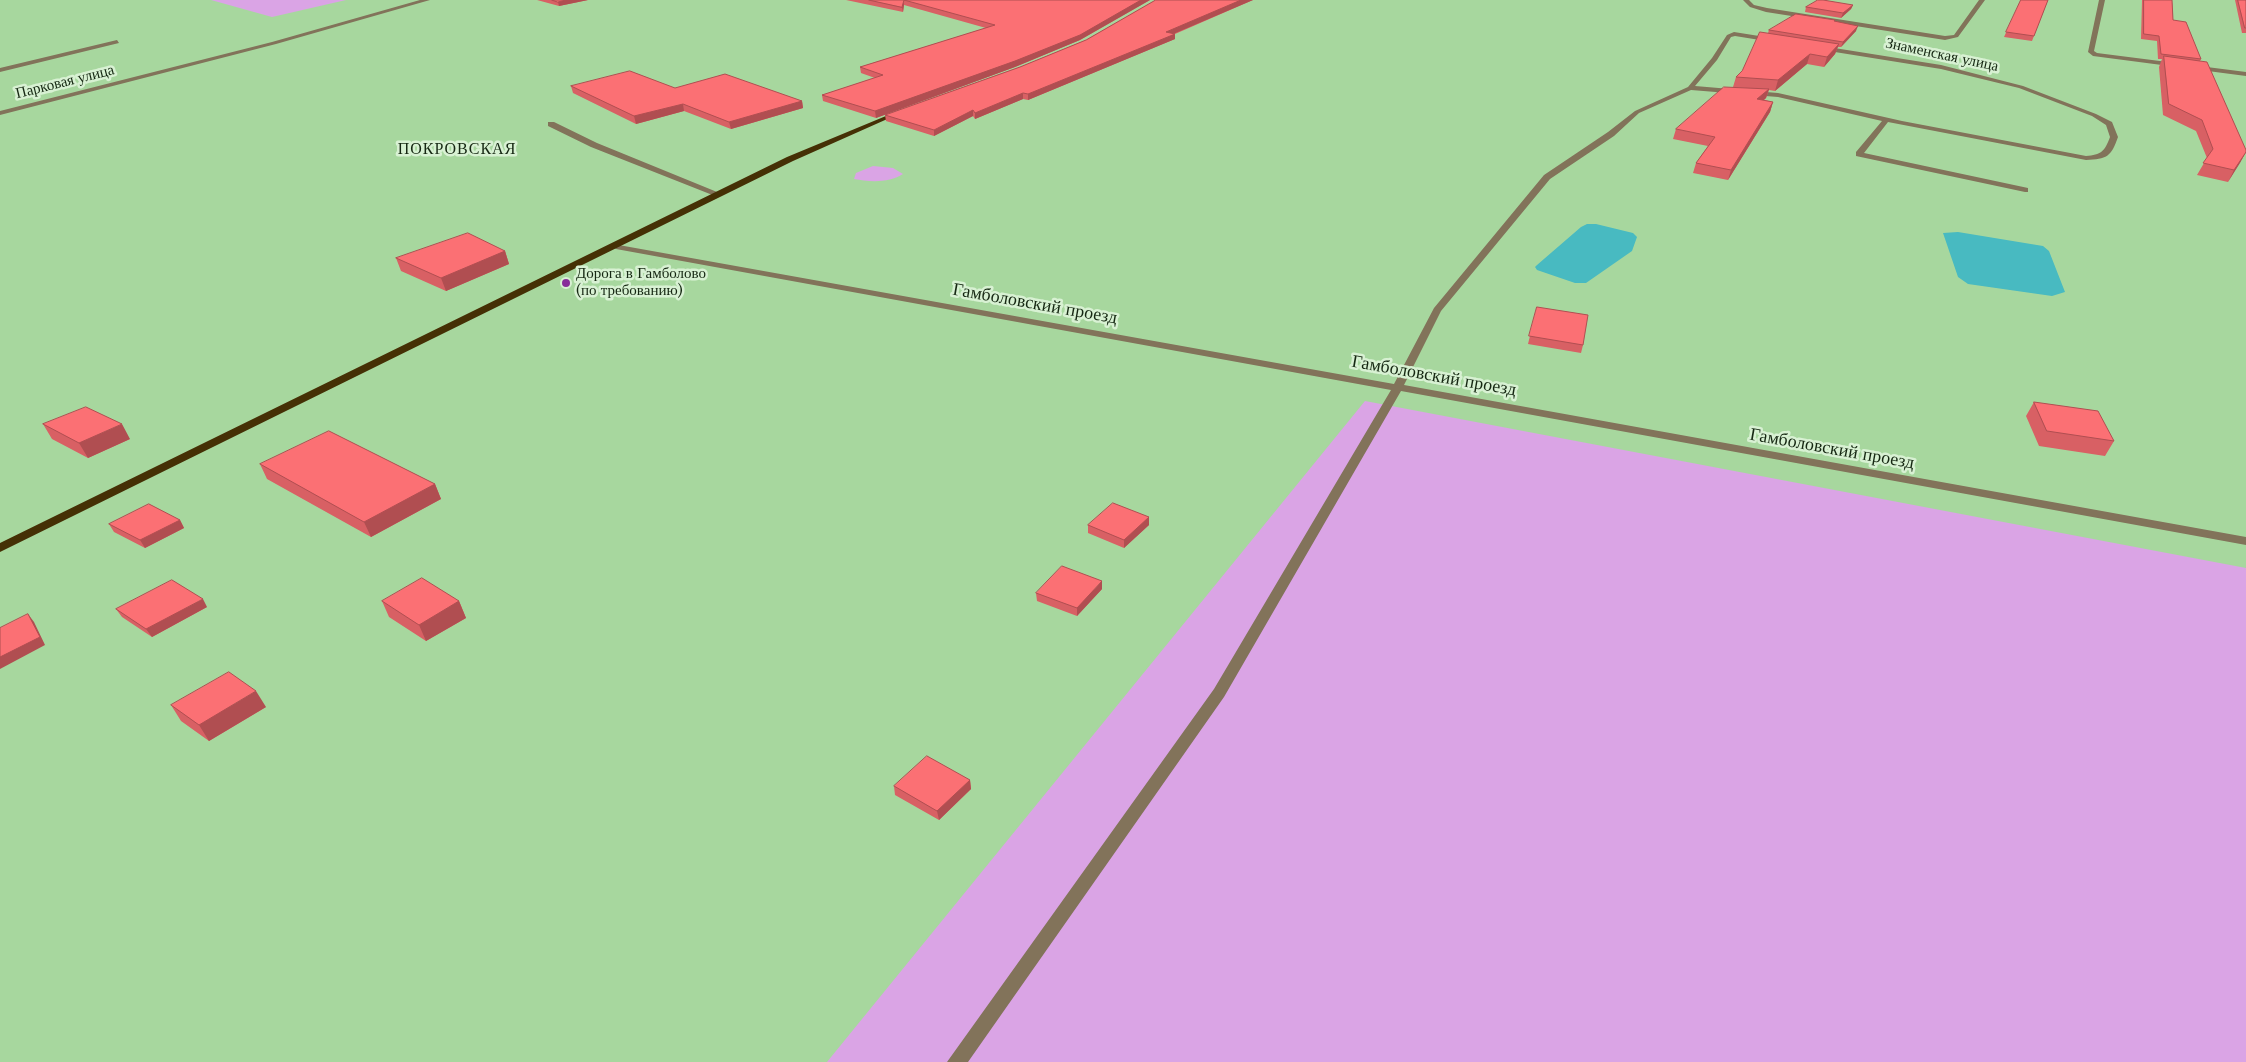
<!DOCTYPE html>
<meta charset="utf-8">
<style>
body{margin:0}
canvas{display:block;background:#a7d79e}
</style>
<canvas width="2246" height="1062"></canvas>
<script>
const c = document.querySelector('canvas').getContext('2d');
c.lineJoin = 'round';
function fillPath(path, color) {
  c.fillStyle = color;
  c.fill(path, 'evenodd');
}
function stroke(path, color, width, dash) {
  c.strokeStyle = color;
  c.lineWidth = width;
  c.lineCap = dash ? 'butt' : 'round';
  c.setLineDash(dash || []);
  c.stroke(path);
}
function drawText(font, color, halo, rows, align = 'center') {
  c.font = font + ' "Libre Baskerville",serif';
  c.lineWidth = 5;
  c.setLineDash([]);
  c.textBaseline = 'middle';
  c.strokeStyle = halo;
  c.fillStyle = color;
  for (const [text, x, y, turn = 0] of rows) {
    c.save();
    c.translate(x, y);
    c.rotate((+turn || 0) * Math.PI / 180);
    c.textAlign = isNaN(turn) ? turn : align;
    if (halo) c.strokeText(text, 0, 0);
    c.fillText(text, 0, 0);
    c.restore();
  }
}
const green = new Path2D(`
 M 211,0 L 346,0 L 272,17 Z
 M 873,166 L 893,168 L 903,174 C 890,183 869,182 854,179 L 856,173 Z
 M 1365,401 L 2246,568 L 2246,1062 L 827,1062 Z`);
const water = new Path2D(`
 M 1587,224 L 1596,224 L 1633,233 L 1637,237 L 1632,251 L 1586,283 L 1575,283 L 1537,270 L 1535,267 L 1537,265 L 1581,227 Z
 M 1958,232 L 2043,246 L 2049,251 L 2065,292 L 2052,296 L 1968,284 L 1958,277 L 1943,233 Z`);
const minor = new Path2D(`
 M 420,0 L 430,0 L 276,44 L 0,115 L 0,111 L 272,42 Z
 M 1743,0 L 1749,0 L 1754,5 L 1767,8 L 1945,36 L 1954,35 L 1979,0 L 1985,0 L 1958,37 L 1945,40 L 1766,12 L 1750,7 Z
 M 2099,0 L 2105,0 L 2094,51 L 2097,53 L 2246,72 L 2246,76 L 2093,56 L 2088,52 Z
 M 1734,32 L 1941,65 L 2023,86 L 2096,114 L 2112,122 L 2118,137 C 2111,157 2107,159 2086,160 L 1888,122 L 1864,153 L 2028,188 L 2028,192 L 2025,192 L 1856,156 L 1856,152 L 1882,121 L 1778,97 L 1691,90 L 1639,113 L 1614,136 L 1550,179 L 1441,311 L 1404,385 L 2246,537 L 2246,545 L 1401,391 L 1224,697 L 968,1062 L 947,1062 L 1214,689 L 1391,390 L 616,249 L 612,246 L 613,244 L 1394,384 L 1434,308 L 1544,175 L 1608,132 L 1635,111 L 1688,87 L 1712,58 L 1727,35 ZM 1735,36 L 1941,69 L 2019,88 L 2092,116 L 2106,125 L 2110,137 C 2105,151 2101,155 2086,156 L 1902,121 L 1778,93 L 1695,86 L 1717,60 L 1731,37 Z
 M 117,40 L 119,43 L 0,72 L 0,68 Z
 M 548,122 L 554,122 L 597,143 L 722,194 L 715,196 L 591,147 L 548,126 Z`);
const major = new Path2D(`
 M 898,111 L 903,112 L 793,161 L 0,552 L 0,543 L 787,157 Z`);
const wall = new Path2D(`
 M 537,0 L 588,0 L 559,6 Z
 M 846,0 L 1150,0 L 1080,40 L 1015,67 L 876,118 L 823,101 L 822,95 L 875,78 L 861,73 L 860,67 L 986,28 L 904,5 L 903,12 Z
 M 1156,0 L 1253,0 L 1175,34 L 1175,39 L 1028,100 L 1023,99 L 975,119 L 973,116 L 934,136 L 886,121 L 885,115 L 1020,67 L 1086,40 Z
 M 2021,0 L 2048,0 L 2032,41 L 2004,37 Z
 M 2142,0 L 2172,0 L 2173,20 L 2201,59 L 2200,61 L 2246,152 L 2228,182 L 2197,175 L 2207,158 L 2196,131 L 2163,115 L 2159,67 L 2162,59 L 2158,59 L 2157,41 L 2141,39 Z
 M 2235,0 L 2246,0 L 2246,33 L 2242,33 Z
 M 1853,5 L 1851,9 L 1841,18 L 1805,12 L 1806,7 Z
 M 1835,22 L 1856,31 L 1841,47 L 1838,47 L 1835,54 L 1824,67 L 1807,64 L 1775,91 L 1769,90 L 1766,98 L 1764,100 L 1773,102 L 1770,112 L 1728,180 L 1693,173 L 1696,163 L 1708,146 L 1673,139 L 1676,129 L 1733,87 L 1736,77 L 1742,71 L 1768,33 L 1769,30 Z
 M 571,86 L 675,88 L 802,101 L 803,108 L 731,129 L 684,111 L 636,124 L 573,93 Z
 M 505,251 L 509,264 L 446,291 L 401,271 L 396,258 Z
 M 1537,307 L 1583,345 L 1581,353 L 1528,344 Z
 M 2034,402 L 2114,441 L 2105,456 L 2039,446 L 2026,416 Z
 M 43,424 L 130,439 L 88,458 L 52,439 Z
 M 260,464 L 435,484 L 441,499 L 371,537 L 267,479 Z
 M 1149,517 L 1149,525 L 1124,548 L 1088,533 L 1088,525 Z
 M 180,520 L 184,528 L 145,548 L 114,532 L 109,524 Z
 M 1102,589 L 1077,616 L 1037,601 L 1036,593 Z
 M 382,601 L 459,601 L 466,618 L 426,641 L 389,617 Z
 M 207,607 L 152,637 L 122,617 L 116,609 Z
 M 171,705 L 266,707 L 209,741 L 181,721 Z
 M 970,780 L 971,789 L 939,820 L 895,795 L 894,786 Z`);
const shadedWall = new Path2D(`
 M 566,0 L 588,0 L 559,6 L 558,2 Z
 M 904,0 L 904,5 L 903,12 L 902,7 Z
 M 1141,0 L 1150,0 L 1080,40 L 1015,67 L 876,118 L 875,111 Z
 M 1241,0 L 1253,0 L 1166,37 L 1166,32 Z
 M 1853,5 L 1851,9 L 1841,18 L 1843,13 Z
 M 1858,26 L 1856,31 L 1841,47 L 1843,42 Z
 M 1175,34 L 1175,39 L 1028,100 L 1028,94 Z
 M 1839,44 L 1835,54 L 1824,67 L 1827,57 Z
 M 1810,54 L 1807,64 L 1775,91 L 1778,80 Z
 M 1769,89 L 1766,98 L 1754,108 L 1757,99 Z
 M 1023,93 L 1023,99 L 975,119 L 975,113 Z
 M 802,101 L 803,108 L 731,129 L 729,122 Z
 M 1773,102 L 1770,112 L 1728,180 L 1731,170 Z
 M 683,104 L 684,111 L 636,124 L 634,116 Z
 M 973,110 L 973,116 L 934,136 L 934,130 Z
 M 2246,152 L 2240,163 L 2228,182 L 2234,170 Z
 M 505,251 L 509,264 L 446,291 L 441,278 Z
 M 122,424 L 130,439 L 88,458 L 79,443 Z
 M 435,484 L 441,499 L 371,537 L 364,522 Z
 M 1149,517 L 1149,525 L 1124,548 L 1124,540 Z
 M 180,520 L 184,528 L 145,548 L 140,540 Z
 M 1102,581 L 1102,589 L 1077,616 L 1077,608 Z
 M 203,599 L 207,607 L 152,637 L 146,629 Z
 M 459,601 L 466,618 L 426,641 L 419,625 Z
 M 28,614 L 34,622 L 45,645 L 0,669 L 0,657 Z
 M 256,691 L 266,707 L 209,741 L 199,725 Z
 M 970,780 L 971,789 L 939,820 L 937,811 Z`);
const building = new Path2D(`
 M 552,0 L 566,0 L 558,2 Z
 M 869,0 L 1141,0 L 1080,35 L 1015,61 L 875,111 L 822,95 L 883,75 L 860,67 L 995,25 L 904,0 L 902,7 Z
 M 1156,0 L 1241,0 L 1166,32 L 1175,34 L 1028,94 L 1023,93 L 975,113 L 973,110 L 934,130 L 885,115 L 1020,67 L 1086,40 Z
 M 1818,0 L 1823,0 L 1853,5 L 1843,13 L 1806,7 Z
 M 2021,0 L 2048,0 L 2034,36 L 2006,32 Z
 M 2144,0 L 2172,0 L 2173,20 L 2186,22 L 2201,59 L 2161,54 L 2159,36 L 2144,34 Z
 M 2238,0 L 2246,0 L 2246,28 L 2245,28 Z
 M 1796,14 L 1835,20 L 1834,21 L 1858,26 L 1843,42 L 1769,30 Z
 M 1760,32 L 1839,44 L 1827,57 L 1810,54 L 1778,80 L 1736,77 L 1742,71 Z
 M 2164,56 L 2207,62 L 2246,150 L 2246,152 L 2234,170 L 2203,163 L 2213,149 L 2202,120 L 2169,104 Z
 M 630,71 L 675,88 L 725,74 L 802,101 L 729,122 L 683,104 L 634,116 L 571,86 Z
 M 1724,87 L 1769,89 L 1757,99 L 1773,102 L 1731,170 L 1696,163 L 1715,137 L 1676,129 Z
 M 468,233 L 505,251 L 441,278 L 396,258 Z
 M 1537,307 L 1588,315 L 1583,345 L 1529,336 Z
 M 2034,402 L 2098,411 L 2114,441 L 2047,431 Z
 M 86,407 L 122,424 L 79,443 L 43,424 Z
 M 329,431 L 435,484 L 364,522 L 260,464 Z
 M 1113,503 L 1149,517 L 1124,540 L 1088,525 Z
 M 149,504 L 180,520 L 140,540 L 109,524 Z
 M 1062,566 L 1102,581 L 1077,608 L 1036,593 Z
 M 422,578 L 459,601 L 419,625 L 382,601 Z
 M 172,580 L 203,599 L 146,629 L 116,609 Z
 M 28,614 L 40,637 L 0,657 L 0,628 Z
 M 229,672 L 256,691 L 199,725 L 171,705 Z
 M 927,756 L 970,780 L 937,811 L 894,786 Z`);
const markers = [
 [566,283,5,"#872d99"]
];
const farStreetnames = [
 ["Знаменская улица",1942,55,12],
 ["Парковая улица",65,82,-14]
];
const farPoinames = [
 ["Дорога в Гамболово",576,274],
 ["(по требованию)",576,291]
];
const farQuarternames = [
 ["ПОКРОВСКАЯ",457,149]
];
const streetNames = [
 ["Гамболовский проезд",1035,304,10],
 ["Гамболовский проезд",1434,376,10],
 ["Гамболовский проезд",1832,449,10]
];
fillPath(green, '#daa4e5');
fillPath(water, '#48bac1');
fillPath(minor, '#82735a');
fillPath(major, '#453005');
fillPath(wall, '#d86064');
fillPath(shadedWall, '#b04e51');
fillPath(building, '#fb7074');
stroke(building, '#b04e51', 1);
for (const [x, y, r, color] of markers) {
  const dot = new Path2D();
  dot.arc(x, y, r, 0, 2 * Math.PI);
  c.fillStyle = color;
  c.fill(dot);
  stroke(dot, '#d8f1d3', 2);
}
drawText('15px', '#152712', '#d8f1d3', farStreetnames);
drawText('15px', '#152712', '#d8f1d3', farPoinames, 'left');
c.letterSpacing = '1px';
drawText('16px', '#152712', '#d8f1d3', farQuarternames);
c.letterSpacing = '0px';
drawText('18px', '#152712', '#d8f1d3', streetNames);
</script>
